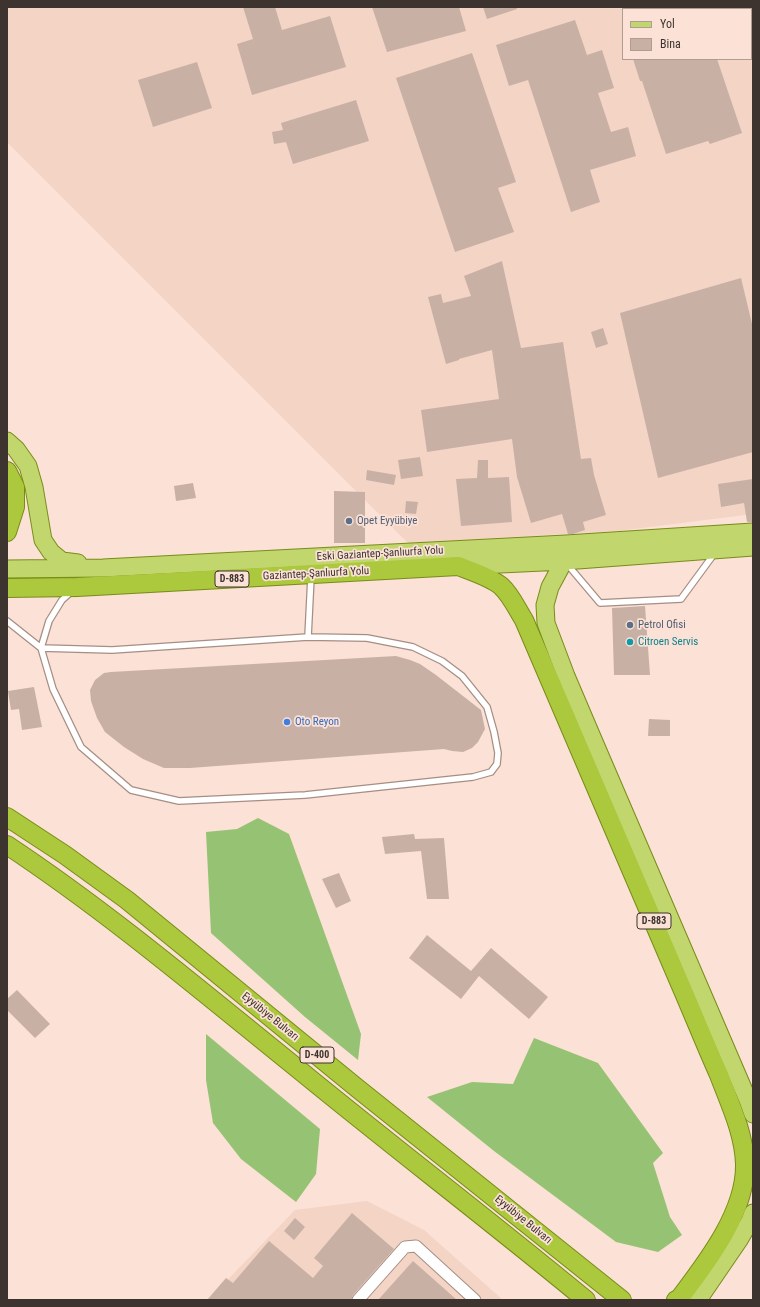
<!DOCTYPE html>
<meta charset="utf-8">
<style>
body{margin:0}
#map{position:relative;width:760px;height:1307px;overflow:hidden;background:#fbe1d6;font-family:"Roboto Condensed",sans-serif}
canvas{display:block}
.frame{position:absolute;inset:0;border:8px solid #3d342f;pointer-events:none}
.legend{position:absolute;left:622px;top:8px;width:130px;height:52px;box-sizing:border-box;background:#fbe1d6;border:1px solid #af9c93;margin:0;padding:5px 7px;list-style:none;font-size:12px;color:#3d342f}
.legend li{display:flex;align-items:center;gap:8px;height:20px}
.legend b{width:20px;border:1px solid #af9c93}
</style>
<div id="map">
<canvas width="760" height="1307"></canvas>
<div class="frame"></div>
<ul class="legend">
<li><b style="height:5px;background:#c1d66d"></b>Yol</li>
<li><b style="height:11px;background:#c9b0a5"></b>Bina</li>
</ul>
</div>
<script>
const c = document.querySelector('canvas').getContext('2d');
c.lineJoin = 'round';
function fillPath(path, color) {
  c.fillStyle = color;
  c.fill(path, 'evenodd');
}
function stroke(path, color, width, dash) {
  c.strokeStyle = color;
  c.lineWidth = width;
  c.lineCap = dash ? 'butt' : 'round';
  c.setLineDash(dash || []);
  c.stroke(path);
}
function drawText(font, color, halo, rows, align = 'center') {
  c.font = font + ' "Roboto Condensed",sans-serif';
  c.lineWidth = 3.5;
  c.setLineDash([]);
  c.textBaseline = 'middle';
  c.strokeStyle = halo;
  c.fillStyle = color;
  for (const [text, x, y, turn = 0] of rows) {
    c.save();
    c.translate(x, y);
    c.rotate((+turn || 0) * Math.PI / 180);
    c.textAlign = isNaN(turn) ? turn : align;
    if (halo) c.strokeText(text, 0, 0);
    c.fillText(text, 0, 0);
    c.restore();
  }
}
const built = new Path2D(`
 M 7,7 L 753,7 L 753,514 L 618,531 L 408,543 L 7,142 ZM 623,9 L 751,9 L 751,59 L 623,59 Z
 M 367,1201 L 424,1230 L 503,1300 L 208,1300 L 295,1210 Z`);
const forest = new Path2D(`
 M 258,818 L 289,834 L 361,1034 L 358,1060 L 305,1017 L 211,933 L 206,832 L 237,829 Z
 M 206,1034 L 320,1129 L 316,1174 L 296,1202 L 241,1159 L 213,1123 L 206,1080 Z
 M 534,1038 L 598,1063 L 663,1153 L 653,1163 L 670,1217 L 682,1235 L 658,1252 L 616,1242 L 494,1151 L 427,1097 L 472,1082 L 513,1084 Z`);
const building = new Path2D(`
 M 243,7 L 275,7 L 282,30 L 330,16 L 346,67 L 252,95 L 237,44 L 253,39 Z
 M 372,7 L 459,7 L 466,31 L 387,52 Z
 M 483,7 L 517,7 L 517,9 L 487,19 Z
 M 575,20 L 587,55 L 602,50 L 614,88 L 598,93 L 611,132 L 628,127 L 636,156 L 590,170 L 600,202 L 571,212 L 528,80 L 509,86 L 496,45 Z
 M 472,53 L 516,182 L 498,188 L 514,232 L 455,252 L 396,78 Z
 M 633,59 L 717,59 L 742,133 L 710,144 L 708,141 L 666,154 L 642,81 L 640,81 Z
 M 197,62 L 212,108 L 153,127 L 138,80 Z
 M 356,100 L 369,141 L 293,164 L 286,142 L 274,144 L 272,132 L 283,130 L 281,123 Z
 M 502,261 L 521,348 L 563,342 L 581,459 L 591,458 L 594,475 L 606,515 L 583,522 L 585,530 L 573,534 L 568,534 L 562,514 L 531,523 L 517,477 L 512,439 L 427,452 L 421,410 L 499,399 L 492,350 L 459,359 L 459,360 L 446,364 L 428,297 L 441,294 L 443,303 L 471,296 L 464,276 Z
 M 741,278 L 753,328 L 753,452 L 658,478 L 620,313 Z
 M 603,328 L 608,344 L 596,348 L 591,332 Z
 M 420,457 L 423,476 L 401,479 L 398,460 Z
 M 478,460 L 488,460 L 488,478 L 509,477 L 512,522 L 461,526 L 456,479 L 477,478 Z
 M 367,470 L 396,475 L 394,485 L 366,480 Z
 M 753,479 L 753,522 L 747,522 L 744,503 L 721,507 L 718,484 Z
 M 193,483 L 196,498 L 176,501 L 174,486 Z
 M 334,491 L 365,492 L 365,543 L 334,543 Z
 M 406,501 L 418,502 L 416,514 L 405,513 Z
 M 645,606 L 650,675 L 614,675 L 612,608 Z
 M 396,656 L 410,660 L 420,664 L 436,675 L 481,710 L 485,729 L 478,742 L 472,748 L 463,752 L 452,751 L 444,749 L 190,768 L 164,768 L 143,759 L 124,747 L 105,732 L 97,718 L 91,701 L 90,690 L 95,680 L 104,673 L 111,672 Z
 M 34,687 L 42,727 L 22,730 L 19,709 L 11,710 L 8,691 Z
 M 649,719 L 670,720 L 670,736 L 648,736 Z
 M 414,834 L 415,839 L 444,838 L 449,899 L 427,899 L 421,851 L 385,854 L 382,837 Z
 M 339,873 L 351,901 L 336,908 L 322,879 Z
 M 427,935 L 471,971 L 491,948 L 548,997 L 529,1019 L 479,976 L 461,999 L 409,958 Z
 M 17,990 L 50,1024 L 35,1038 L 7,1010 L 7,999 Z
 M 352,1213 L 394,1249 L 353,1295 L 351,1300 L 207,1300 L 226,1278 L 233,1283 L 269,1241 L 313,1278 L 323,1266 L 314,1258 Z
 M 295,1218 L 305,1227 L 294,1240 L 284,1231 Z
 M 413,1261 L 457,1300 L 378,1300 Z`);
const service = new Path2D(`
 M 567,564 L 600,603 L 681,599 L 714,554
 M 7,621 L 41,648 L 49,621 L 62,600 L 71,592
 M 308,637 L 367,638 L 413,647 L 442,661 L 462,676 L 487,707 L 494,732 L 498,753 L 497,764 L 491,772 L 473,777 L 305,795 L 179,801 L 131,790 L 81,747 L 53,689 L 41,648 L 112,650 Z
 M 308,637 L 311,577`);
const minor = new Path2D(`
 M 358,1300 L 405,1247 L 416,1246 L 475,1300`);
const primary = new Path2D(`
 M 7,441 L 16,449 L 28,466 L 34,487 L 43,540 L 51,552 L 62,561 L 78,563
 M 564,561 L 550,587 L 545,605 L 546,623 L 566,676 L 592,737 L 748,1100 L 753,1114
 M 458,566 L 564,561 L 753,547
 M 7,569 L 103,568 L 566,544 L 753,532
 M 698,1300 L 739,1240 L 750,1221 L 753,1213`);
const trunk = new Path2D(`
 M 7,471 L 15,487 L 15,507 L 7,532
 M 7,588 L 77,587 L 458,566 C 471,571 490,577 501,586 C 511,595 517,609 524,620 C 577,742 629,864 681,986 C 694,1016 706,1046 719,1075 C 730,1104 744,1133 745,1164 C 746,1212 707,1262 679,1299 L 676,1300
 M 7,817 L 65,855 L 127,900 L 357,1088 L 622,1300
 M 7,845 C 111,914 206,995 303,1073 C 397,1150 493,1223 586,1300`);
const markers = [
 [349,521,4,"#5c6f8a"],
 [630,625,4,"#5c6f8a"],
 [630,642,4,"#0f9aa8"],
 [287,722,4,"#3f7fe0"]
];
const shields = [
 [232,579,34],
 [654,921,34],
 [317,1055,34]
];
const shieldNames = [
 ["D-883",232,579],
 ["D-883",654,921],
 ["D-400",317,1055]
];
const serviceNames = [
 ["Opet Eyyübiye",357,521],
 ["Petrol Ofisi",638,625]
];
const streetNames = [
 ["Eski Gaziantep-Şanlıurfa Yolu",380,554,-3],
 ["Gaziantep-Şanlıurfa Yolu",316,574,-3],
 ["Eyyübiye Bulvarı",270,1017,39],
 ["Eyyübiye Bulvarı",523,1220,39]
];
const cultureNames = [
 ["Citroen Servis",638,642]
];
const shopNames = [
 ["Oto Reyon",295,722]
];
fillPath(built, '#f4d4c5');
fillPath(forest, '#96c273');
fillPath(building, '#c9b0a5');
stroke(service, '#a68e84', 8);
stroke(minor, '#a68e84', 13);
stroke(primary, '#788c18', 19);
stroke(trunk, '#788c18', 20);
stroke(service, '#fff', 5.5);
stroke(minor, '#fff', 11);
stroke(primary, '#c1d66d', 17);
stroke(trunk, '#acc83c', 18);
for (const [x, y, r, color] of markers) {
  const dot = new Path2D();
  dot.arc(x, y, r, 0, 2 * Math.PI);
  c.fillStyle = color;
  c.fill(dot);
  stroke(dot, '#fbe1d6', 1.5);
}
for (const [x, y, w] of shields) {
  const box = new Path2D();
  box.roundRect(x - w / 2, y - 8, w, 16, 3);
  c.fillStyle = '#fbe1d6';
  c.fill(box);
  stroke(box, '#3d342f', 1);
}
drawText('bold 10px', '#3d342f', null, shieldNames);
drawText('11px', '#4e5e75', '#fbe1d6', serviceNames, 'left');
drawText('11px', '#3d342f', '#fbe1d6', streetNames);
drawText('11px', '#0d838f', '#fbe1d6', cultureNames, 'left');
drawText('11px', '#366cbe', '#fbe1d6', shopNames, 'left');
</script>
